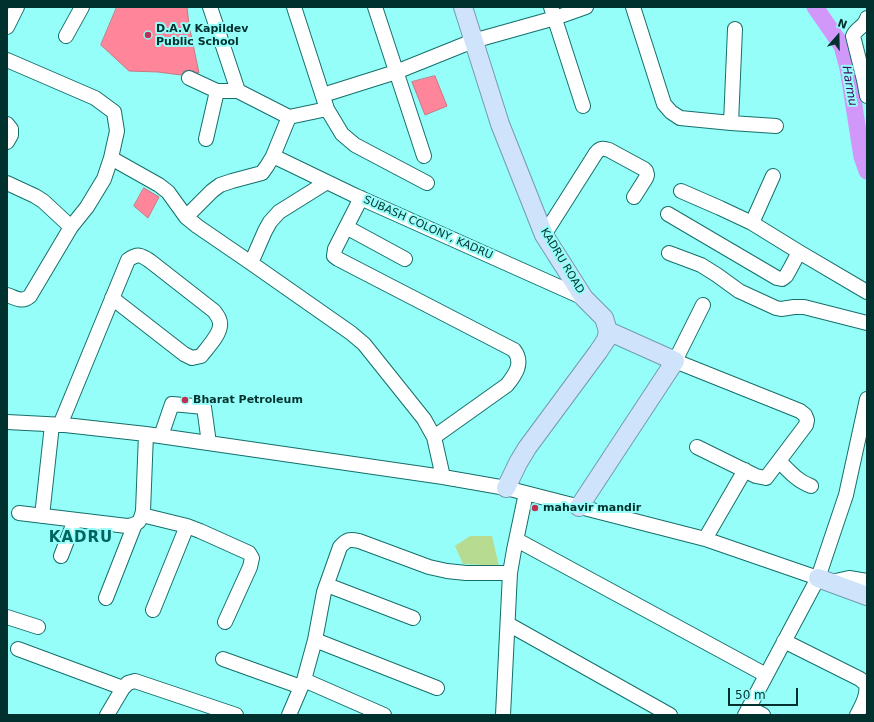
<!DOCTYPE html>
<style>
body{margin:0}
#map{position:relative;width:874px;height:722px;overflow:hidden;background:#95fef8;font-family:"DejaVu Sans",sans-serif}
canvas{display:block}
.frame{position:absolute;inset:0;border:8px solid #00312f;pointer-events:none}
.north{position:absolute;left:818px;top:16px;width:40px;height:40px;-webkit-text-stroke:3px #95fef8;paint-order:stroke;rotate:20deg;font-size:11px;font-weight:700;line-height:16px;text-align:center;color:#00312f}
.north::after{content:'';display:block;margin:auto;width:14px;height:18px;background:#00312f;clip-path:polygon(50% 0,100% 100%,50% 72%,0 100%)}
.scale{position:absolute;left:728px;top:688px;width:70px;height:18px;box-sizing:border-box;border:2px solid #00312f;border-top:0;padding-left:5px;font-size:12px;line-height:14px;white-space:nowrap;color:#00312f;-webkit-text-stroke:3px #95fef8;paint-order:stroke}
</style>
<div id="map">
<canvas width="874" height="722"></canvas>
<div class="frame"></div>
<div class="north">N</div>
<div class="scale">50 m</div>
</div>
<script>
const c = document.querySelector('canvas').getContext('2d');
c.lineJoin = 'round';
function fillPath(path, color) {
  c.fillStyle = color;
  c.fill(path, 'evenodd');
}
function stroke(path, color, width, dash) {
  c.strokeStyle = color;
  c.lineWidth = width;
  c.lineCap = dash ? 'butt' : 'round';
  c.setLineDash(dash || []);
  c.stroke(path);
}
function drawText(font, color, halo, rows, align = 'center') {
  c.font = font + ' "DejaVu Sans",sans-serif';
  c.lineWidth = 4;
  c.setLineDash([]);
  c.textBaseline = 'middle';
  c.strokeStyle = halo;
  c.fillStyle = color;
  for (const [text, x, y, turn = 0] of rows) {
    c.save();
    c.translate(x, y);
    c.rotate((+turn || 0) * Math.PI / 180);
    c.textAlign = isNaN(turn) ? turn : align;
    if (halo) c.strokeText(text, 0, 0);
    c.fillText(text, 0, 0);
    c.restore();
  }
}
const green = new Path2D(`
 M 470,536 L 492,536 L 499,566 L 463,564 L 455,546 Z`);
const river = new Path2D(`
 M 815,7 L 842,46 L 848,68 L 862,157 L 867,171`);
const building = new Path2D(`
 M 117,7 L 187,7 L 189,25 L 199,73 L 189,70 L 184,71 L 181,75 L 158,72 L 129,71 L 101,45 Z
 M 435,76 L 447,106 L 425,115 L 412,82 Z
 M 144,188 L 159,197 L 148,218 L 134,206 Z`);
const minor = new Path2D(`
 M 210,7 L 238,91
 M 375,7 L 424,156
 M 551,7 L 583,106
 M 633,7 L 664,104 L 671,112 L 680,118 L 731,123 L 776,126
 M 867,18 C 865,27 856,28 853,36 L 864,80 L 867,96
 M 7,27 L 17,7
 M 66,36 L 82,7
 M 7,60 L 95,98 L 114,112 L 117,131 L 111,158 L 104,179 L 87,207 L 71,227 L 30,296 C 22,303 16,298 7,295
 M 189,78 L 217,91 L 238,91 L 289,117 L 327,109 L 294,7
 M 323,95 L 396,72 L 473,41 L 555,18 L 586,7
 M 327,109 L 342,134 L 355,145 L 427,183
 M 731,123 L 735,29
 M 7,124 L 11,129 L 11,135 L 7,142
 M 206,139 L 217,91
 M 273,156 L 356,196 L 584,298
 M 111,158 L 159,185 L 168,192 L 186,217 L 197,226 L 251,263 L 351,333 L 364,344 L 424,419 L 434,437 L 443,477
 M 7,183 L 35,196 L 43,201 L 71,227
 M 681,191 L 720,208 L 752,223 L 799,252 L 867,292
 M 361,198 L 335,249 L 334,256 L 338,259 L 514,350 C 524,363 515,375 507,385 L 434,437
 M 668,214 L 777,278 L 782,279 L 786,276 L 790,269 L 799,252
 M 186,217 L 212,191 L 220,185 L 232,181 L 262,173 L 267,166 L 273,156 L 289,117
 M 752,223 L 773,176
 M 346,227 L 405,259
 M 544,235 L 596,153 C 600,148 603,148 609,150 L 644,169 L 646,171 L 647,175 L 646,178 L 634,197
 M 669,253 L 701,265 L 717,275 L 739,291 L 776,308 L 781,309 L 794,307 L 804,307 L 867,323
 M 251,263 L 265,231 L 270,222 L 279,212 L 327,182
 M 7,422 L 65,425 L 146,434 L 443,477 L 506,488 L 705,539 L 818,578
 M 60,425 L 128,260 C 138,253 141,255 150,261 L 214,311 C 217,315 221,320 220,326 C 219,336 207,348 201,356 L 192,358 L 184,354 L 112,298
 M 161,436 L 172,404 L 204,407 L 209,443
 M 697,447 L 756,476 L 766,478 L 806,425 L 807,420 L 805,415 L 800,411 L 675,361 L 703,305
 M 779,461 C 789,471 797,481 811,486
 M 19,513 L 127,526 C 139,524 140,522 143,511 L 146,434
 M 142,515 L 187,526 L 200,531 L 249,553 L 252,558 L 250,567 L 225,622
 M 42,516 L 52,425
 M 705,539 L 745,470
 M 517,540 L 766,675
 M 61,556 L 75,520
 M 831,582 L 849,578 L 867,581
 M 327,585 L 413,618
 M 106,598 L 135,524
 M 153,610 L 187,526
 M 7,617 L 38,627
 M 508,624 L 670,715
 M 315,640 L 437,688
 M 784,641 L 860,679 L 866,684 C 868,696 862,705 857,715
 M 18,649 L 123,688
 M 223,659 L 301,687
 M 304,680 L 384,715
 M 749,708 L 763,715
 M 107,715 L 123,688 L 128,683 L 135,681 L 236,715
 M 289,715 L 304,680 L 315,640 L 324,592 L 340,547 C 347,539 350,539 359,541 L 429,567 L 447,571 L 466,573 L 510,573
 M 503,715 L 510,573 L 514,550 L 526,493
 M 745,715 L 818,578 L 846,495 L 867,399`);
const major = new Path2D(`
 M 463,7 L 500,124 L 544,235 L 584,298 L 604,318 L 608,331 L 606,340 L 598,352 L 527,448 L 518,463 L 506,488
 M 579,507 L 675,361 L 608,331
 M 818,578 L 867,596`);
const markers = [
 [148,35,4,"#be2e55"],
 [185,400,4,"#be2e55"],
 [535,508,4,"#be2e55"]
];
const poiNames = [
 ["D.A.V Kapildev",156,29],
 ["Public School",156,42],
 ["Bharat Petroleum",193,400],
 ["mahavir mandir",543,508]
];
const streetNames = [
 ["SUBASH COLONY, KADRU",428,228,24],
 ["KADRU ROAD",562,261,59]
];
const waterNames = [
 ["Harmu",849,86,80]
];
const districtNames = [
 ["KADRU",81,538]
];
fillPath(green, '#b6db91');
stroke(river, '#d198fa', 17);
fillPath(building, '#fe859a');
stroke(building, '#c67783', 1);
stroke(minor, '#156f6b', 16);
stroke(major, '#729ab2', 20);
stroke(minor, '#fff', 14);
stroke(major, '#cfe4fb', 18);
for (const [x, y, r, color] of markers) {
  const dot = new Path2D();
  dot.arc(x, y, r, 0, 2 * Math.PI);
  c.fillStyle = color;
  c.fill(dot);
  stroke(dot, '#95fef8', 1.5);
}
drawText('bold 11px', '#00312f', '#95fef8', poiNames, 'left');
drawText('11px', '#00312f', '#95fef8', streetNames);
drawText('italic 12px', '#440962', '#95fef8', waterNames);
c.letterSpacing = '1px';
drawText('bold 15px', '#006561', '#95fef8', districtNames);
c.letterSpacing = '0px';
</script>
